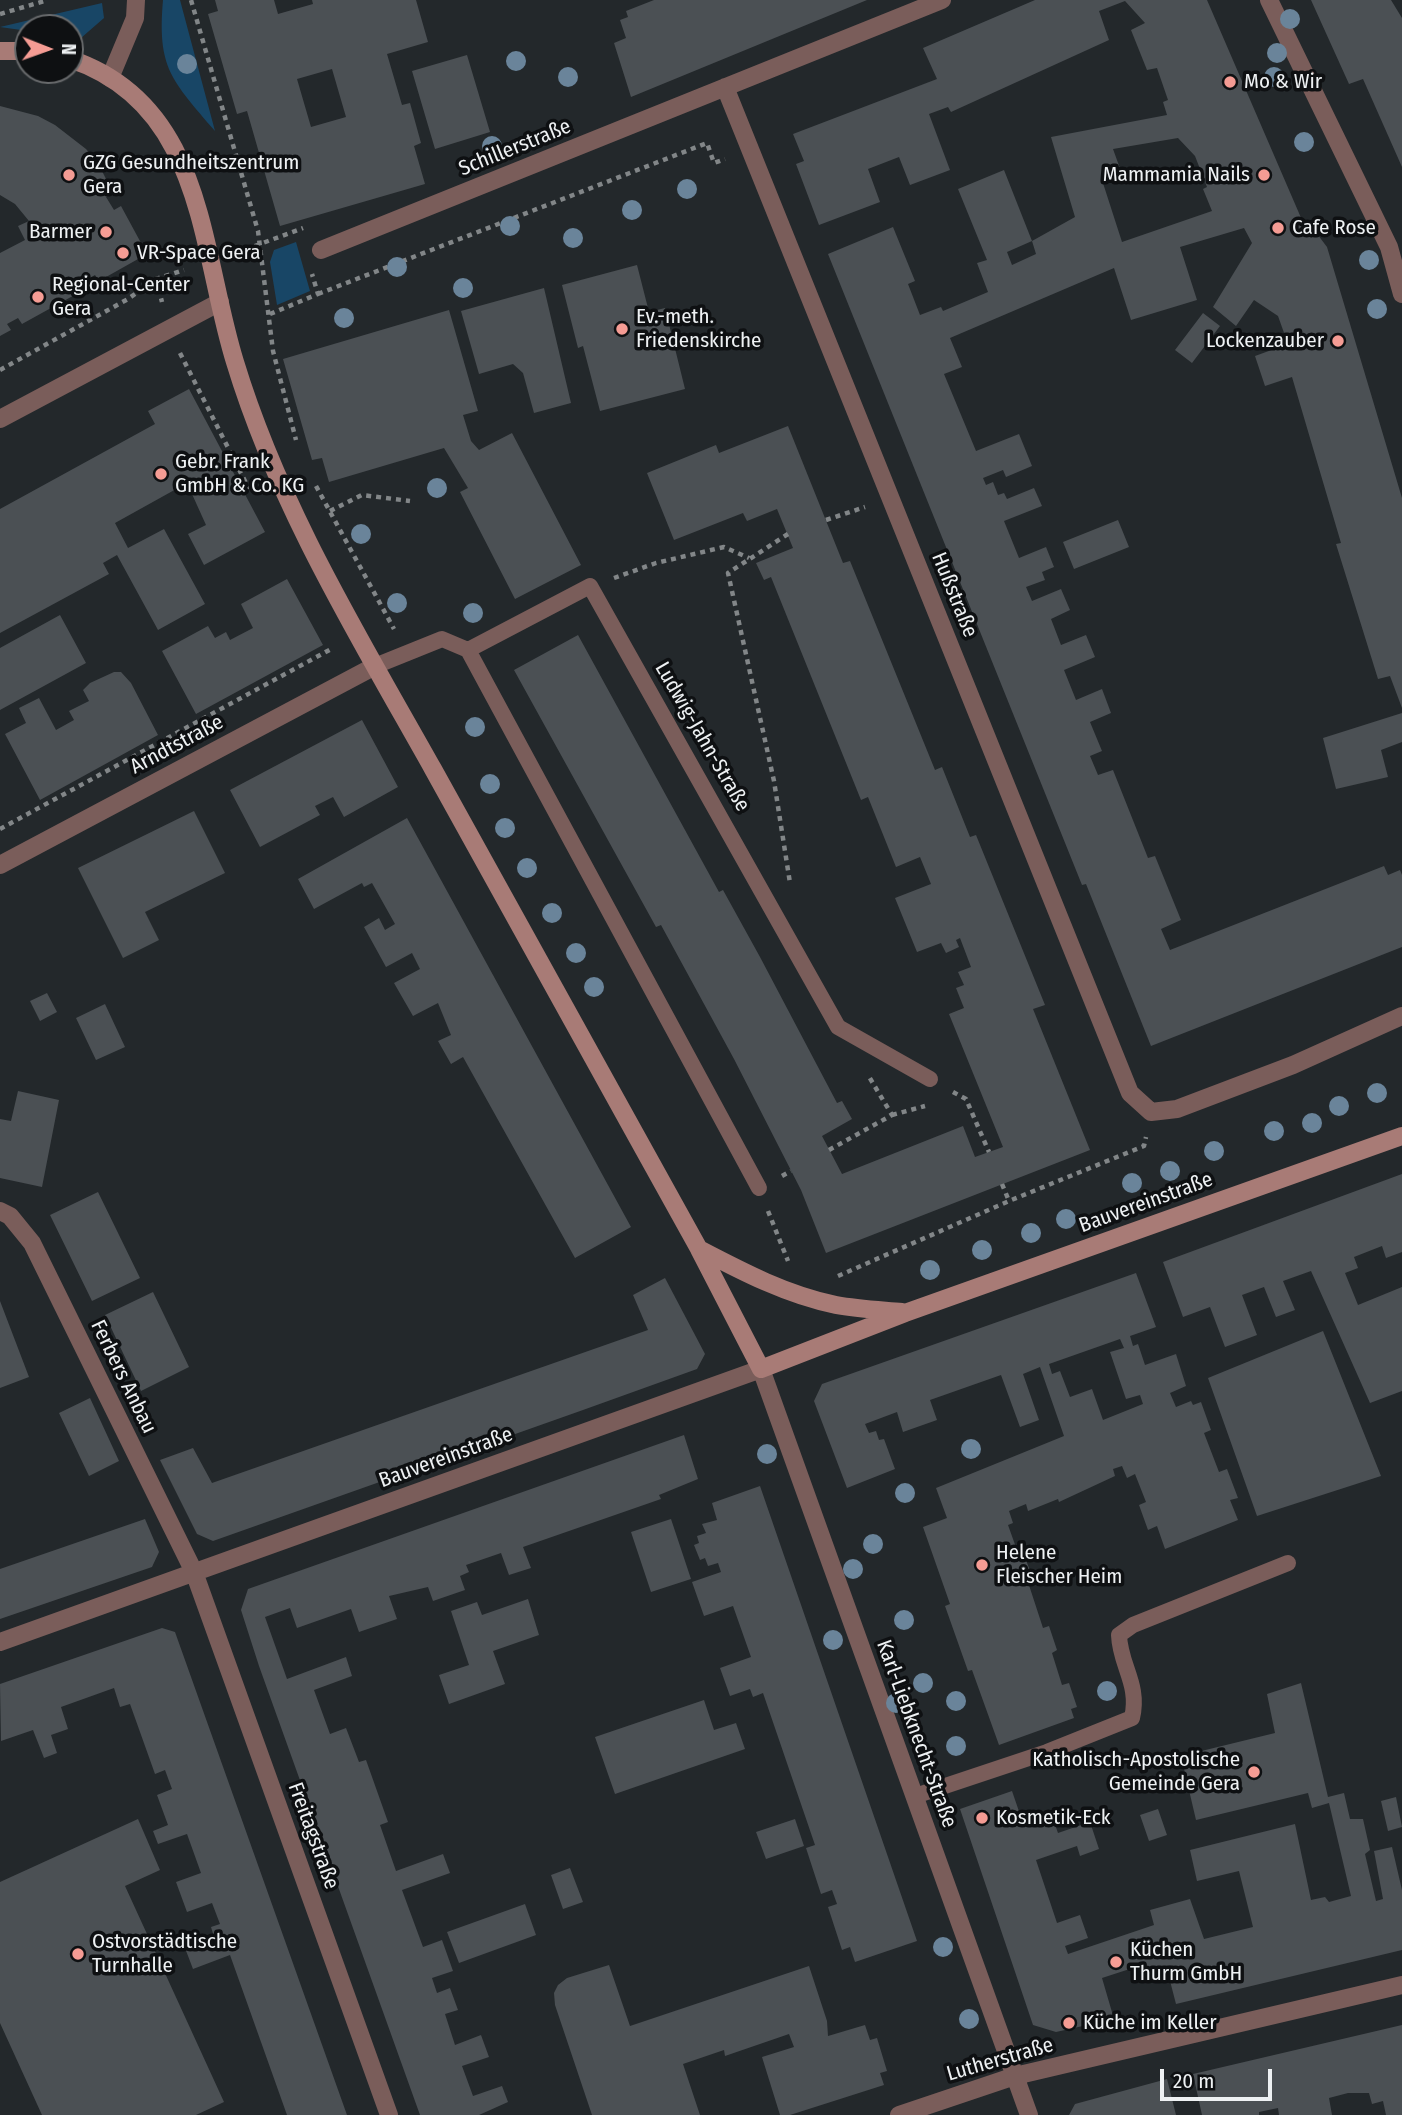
<!DOCTYPE html>
<meta charset="utf-8">
<style>
body{margin:0}
#map{position:relative;width:1402px;height:2115px;overflow:hidden;background:#23282b;font-family:"Fira Sans Condensed",sans-serif}
canvas{display:block}
.north{position:absolute;left:14px;top:14px;width:70px;height:70px;box-sizing:border-box;background:#0e1012;border:2px solid #686a6c;border-radius:50%;rotate:91deg;font-size:19px;font-weight:700;line-height:28px;text-align:center;color:#eef1f3}
.north::after{content:'';display:block;margin:auto;width:24px;height:32px;background:#f59c94;clip-path:polygon(50% 0,100% 100%,50% 72%,0 100%)}
.scale{position:absolute;left:1160px;top:2069px;width:112px;height:32px;box-sizing:border-box;border:4px solid #eef1f3;border-top:0;padding-left:9px;font-size:21px;line-height:24px;white-space:nowrap;color:#eef1f3;-webkit-text-stroke:5px #0e1012;paint-order:stroke}
</style>
<div id="map">
<canvas width="1402" height="2115"></canvas>
<div class="north">N</div>
<div class="scale">20 m</div>
</div>
<script>
const c = document.querySelector('canvas').getContext('2d');
c.lineJoin = 'round';
function fillPath(path, color) {
  c.fillStyle = color;
  c.fill(path, 'evenodd');
}
function stroke(path, color, width, dash) {
  c.strokeStyle = color;
  c.lineWidth = width;
  c.lineCap = dash ? 'butt' : 'round';
  c.setLineDash(dash || []);
  c.stroke(path);
}
function drawText(font, color, halo, rows, align = 'center') {
  c.font = font + ' "Fira Sans Condensed",sans-serif';
  c.lineWidth = 7;
  c.setLineDash([]);
  c.textBaseline = 'middle';
  c.strokeStyle = halo;
  c.fillStyle = color;
  for (const [text, x, y, turn = 0] of rows) {
    c.save();
    c.translate(x, y);
    c.rotate((+turn || 0) * Math.PI / 180);
    c.textAlign = isNaN(turn) ? turn : align;
    if (halo) c.strokeText(text, 0, 0);
    c.fillText(text, 0, 0);
    c.restore();
  }
}
const green = new Path2D(`
 M 163,0 L 180,0 L 215,131 C 172,80 157,69 163,0 Z
 M 102,3 L 104,18 L 81,38 L 70,36 L 70,28 L 28,28 L 28,31 L 0,27 Z
 M 296,242 L 310,291 L 277,305 L 270,262 L 274,250 Z`);
const building = new Path2D(`
 M 215,0 L 274,0 L 278,14 L 313,4 L 312,0 L 416,0 L 428,42 L 387,54 L 402,105 L 410,103 L 421,143 L 414,146 L 425,184 L 280,226 L 247,111 L 237,114 L 208,14 L 218,11 ZM 332,69 L 346,117 L 311,127 L 297,79 Z
 M 654,0 L 867,0 L 631,97 L 614,43 L 626,38 L 620,20 L 628,17 L 626,11 Z
 M 1035,0 L 1207,0 L 1308,234 L 1318,235 L 1327,247 L 1402,498 L 1402,708 L 1390,676 L 1378,679 L 1336,544 L 1341,543 L 1292,377 L 1265,386 L 1255,356 L 1288,344 L 1278,316 L 1254,300 L 1236,326 L 1213,307 L 1252,243 L 1244,228 L 1180,247 L 1197,300 L 1131,320 L 1114,268 L 950,338 L 962,367 L 944,374 L 976,451 L 1019,434 L 1032,466 L 1006,477 L 1003,470 L 983,478 L 986,485 L 993,482 L 998,495 L 1004,493 L 1007,499 L 1034,488 L 1042,506 L 1004,521 L 1019,558 L 1046,547 L 1054,567 L 1042,572 L 1045,580 L 1026,587 L 1032,601 L 1061,589 L 1070,610 L 1051,619 L 1061,645 L 1086,635 L 1095,657 L 1064,670 L 1076,700 L 1102,689 L 1111,713 L 1090,722 L 1102,751 L 1090,756 L 1098,775 L 1113,770 L 1148,858 L 1155,856 L 1181,920 L 1161,929 L 1170,950 L 1384,866 L 1388,875 L 1400,870 L 1402,875 L 1402,947 L 1151,1046 L 1086,884 L 1082,885 L 828,254 L 893,227 L 915,281 L 908,284 L 920,315 L 941,307 L 943,311 L 988,292 L 977,263 L 987,260 L 958,189 L 1004,170 L 1032,241 L 1075,217 L 1051,137 L 1167,115 L 1163,102 L 1168,100 L 1157,68 L 1147,70 L 1131,30 L 1145,23 L 1125,1 L 1099,11 L 1109,40 L 951,112 L 948,107 L 929,114 L 950,170 L 910,185 L 899,157 L 868,169 L 880,202 L 819,225 L 796,164 L 804,161 L 793,134 L 937,79 L 923,48 ZM 1178,138 L 1195,156 L 1207,187 L 1203,189 L 1212,211 L 1122,242 L 1102,180 L 1122,174 L 1113,149 ZM 1032,241 L 1036,254 L 1012,265 L 1007,252 Z
 M 1311,0 L 1391,0 L 1402,18 L 1402,167 L 1363,79 L 1349,84 Z
 M 467,55 L 490,132 L 435,149 L 412,71 Z
 M 0,106 L 38,116 L 55,125 L 86,149 L 98,163 L 113,193 L 106,197 L 114,210 L 121,206 L 147,254 L 99,281 L 95,275 L 86,280 L 89,287 L 22,324 L 18,318 L 7,324 L 11,330 L 0,336 L 0,253 L 25,240 L 18,226 L 29,221 L 15,204 L 0,195 Z
 M 637,265 L 649,312 L 665,308 L 685,389 L 600,411 L 583,346 L 578,348 L 562,285 Z
 M 544,288 L 571,403 L 534,413 L 523,373 L 513,364 L 479,374 L 461,311 Z
 M 449,310 L 478,411 L 463,415 L 471,441 L 479,450 L 512,433 L 581,565 L 515,599 L 460,492 L 468,488 L 444,448 L 329,482 L 322,458 L 312,460 L 283,359 Z
 M 1203,313 L 1220,326 L 1192,363 L 1175,350 Z
 M 189,389 L 265,532 L 204,565 L 188,534 L 206,525 L 187,483 L 115,523 L 128,548 L 164,529 L 205,604 L 158,630 L 117,555 L 103,563 L 109,574 L 0,633 L 0,509 L 155,424 L 148,411 Z
 M 788,426 L 843,563 L 850,561 L 935,770 L 942,767 L 970,837 L 976,835 L 1045,1005 L 1033,1009 L 1090,1150 L 826,1253 L 801,1190 L 734,1059 L 661,925 L 656,927 L 514,670 L 578,635 L 719,892 L 723,890 L 760,957 L 837,1103 L 842,1101 L 852,1119 L 822,1136 L 842,1174 L 963,1126 L 975,1157 L 1003,1147 L 949,1014 L 964,1008 L 956,988 L 964,985 L 958,972 L 971,967 L 960,938 L 956,940 L 959,947 L 946,953 L 941,943 L 917,952 L 895,898 L 931,884 L 920,857 L 896,867 L 868,797 L 861,800 L 771,577 L 764,580 L 756,563 L 793,548 L 777,509 L 747,521 L 743,513 L 674,540 L 647,473 L 716,445 L 719,453 Z
 M 1118,520 L 1129,547 L 1074,569 L 1063,542 Z
 M 287,579 L 323,645 L 196,714 L 162,651 L 208,626 L 215,638 L 226,632 L 230,640 L 253,628 L 241,604 Z
 M 60,615 L 86,663 L 0,710 L 0,648 Z
 M 114,672 L 121,672 L 131,683 L 158,735 L 40,800 L 5,734 L 26,723 L 19,708 L 39,698 L 56,730 L 74,720 L 69,711 L 89,701 L 83,690 L 90,683 Z
 M 1402,713 L 1402,742 L 1381,750 L 1388,777 L 1336,789 L 1323,738 Z
 M 362,720 L 398,787 L 344,817 L 333,797 L 315,806 L 320,815 L 260,847 L 230,790 Z
 M 194,811 L 225,873 L 145,912 L 159,940 L 123,958 L 78,868 Z
 M 407,818 L 631,1227 L 575,1258 L 463,1057 L 451,1064 L 438,1041 L 451,1035 L 438,1003 L 413,1016 L 394,983 L 420,969 L 412,953 L 386,967 L 364,927 L 379,918 L 385,930 L 395,924 L 372,883 L 364,887 L 362,883 L 314,909 L 298,879 Z
 M 47,993 L 57,1012 L 40,1021 L 30,1001 Z
 M 105,1004 L 125,1047 L 96,1060 L 76,1018 Z
 M 18,1091 L 59,1100 L 42,1187 L 0,1178 L 0,1119 L 11,1121 Z
 M 1402,1174 L 1402,1252 L 1386,1258 L 1382,1246 L 1354,1257 L 1358,1268 L 1345,1273 L 1358,1305 L 1402,1287 L 1402,1391 L 1370,1403 L 1311,1271 L 1283,1281 L 1295,1310 L 1276,1317 L 1264,1287 L 1242,1295 L 1257,1335 L 1225,1347 L 1210,1307 L 1183,1317 L 1163,1262 Z
 M 98,1192 L 140,1278 L 92,1301 L 50,1215 Z
 M 1136,1273 L 1156,1327 L 1130,1336 L 1133,1346 L 1138,1344 L 1145,1365 L 1176,1354 L 1186,1386 L 1170,1393 L 1176,1407 L 1191,1401 L 1193,1405 L 1201,1402 L 1211,1430 L 1204,1433 L 1219,1472 L 1227,1469 L 1238,1498 L 1230,1500 L 1238,1520 L 1165,1549 L 1157,1526 L 1148,1530 L 1139,1505 L 1146,1502 L 1135,1474 L 1127,1478 L 1122,1466 L 1113,1469 L 1115,1476 L 1059,1502 L 1058,1499 L 1028,1511 L 1026,1504 L 1009,1511 L 1013,1523 L 1008,1525 L 1018,1553 L 1023,1552 L 1032,1576 L 1027,1579 L 1043,1628 L 1049,1626 L 1057,1650 L 1052,1653 L 1062,1685 L 1069,1683 L 1077,1707 L 1071,1709 L 1074,1718 L 999,1745 L 972,1670 L 968,1671 L 945,1606 L 950,1604 L 923,1527 L 947,1518 L 936,1488 L 1064,1436 L 1040,1367 L 1023,1374 L 1039,1420 L 1020,1427 L 1001,1375 L 930,1400 L 937,1420 L 903,1432 L 897,1412 L 865,1424 L 869,1433 L 876,1431 L 879,1440 L 884,1439 L 895,1469 L 847,1488 L 814,1401 L 822,1384 ZM 1120,1339 L 1124,1348 L 1110,1352 L 1126,1399 L 1140,1395 L 1143,1404 L 1103,1420 L 1092,1389 L 1070,1397 L 1060,1371 L 1052,1374 L 1049,1364 Z
 M 665,1278 L 705,1354 L 697,1369 L 583,1410 L 213,1541 L 197,1534 L 160,1460 L 193,1448 L 212,1483 L 648,1330 L 633,1295 Z
 M 153,1292 L 189,1367 L 141,1391 L 105,1315 Z
 M 0,1301 L 29,1377 L 0,1388 Z
 M 1323,1331 L 1381,1476 L 1257,1516 L 1208,1378 Z
 M 90,1398 L 119,1461 L 89,1476 L 59,1413 Z
 M 684,1435 L 698,1479 L 659,1495 L 661,1499 L 523,1547 L 531,1568 L 509,1575 L 501,1553 L 466,1565 L 469,1572 L 460,1576 L 465,1590 L 433,1601 L 428,1587 L 389,1596 L 397,1619 L 359,1632 L 351,1609 L 297,1628 L 290,1608 L 265,1617 L 287,1679 L 346,1657 L 352,1676 L 314,1690 L 330,1734 L 346,1728 L 359,1762 L 366,1760 L 388,1822 L 380,1825 L 396,1871 L 443,1854 L 450,1873 L 402,1890 L 423,1947 L 442,1940 L 453,1971 L 432,1978 L 437,1993 L 450,1988 L 458,2010 L 445,2014 L 455,2045 L 481,2035 L 489,2057 L 462,2066 L 473,2096 L 502,2086 L 508,2102 L 479,2115 L 420,2115 L 259,1666 L 241,1610 L 248,1589 Z
 M 760,1486 L 917,1941 L 855,1962 L 850,1947 L 842,1950 L 828,1907 L 837,1904 L 832,1890 L 821,1894 L 806,1848 L 815,1845 L 763,1693 L 753,1697 L 750,1689 L 730,1696 L 720,1668 L 751,1657 L 733,1606 L 704,1616 L 692,1582 L 721,1572 L 718,1563 L 708,1566 L 705,1558 L 700,1560 L 694,1545 L 699,1543 L 697,1536 L 706,1533 L 702,1524 L 717,1520 L 712,1503 Z
 M 145,1519 L 159,1552 L 152,1567 L 0,1619 L 0,1569 Z
 M 671,1519 L 691,1579 L 651,1592 L 631,1532 Z
 M 528,1599 L 539,1635 L 493,1651 L 505,1684 L 449,1704 L 439,1675 L 469,1665 L 451,1611 L 477,1602 L 482,1615 Z
 M 162,1628 L 175,1632 L 347,2115 L 287,2115 L 230,1955 L 193,1969 L 185,1948 L 214,1937 L 211,1927 L 220,1924 L 212,1903 L 187,1912 L 176,1882 L 201,1873 L 187,1834 L 158,1844 L 153,1831 L 168,1825 L 157,1795 L 172,1789 L 165,1770 L 155,1774 L 130,1704 L 120,1707 L 114,1688 L 61,1707 L 68,1729 L 51,1735 L 57,1753 L 44,1758 L 33,1730 L 1,1741 L 0,1684 Z
 M 1301,1683 L 1328,1797 L 1344,1793 L 1350,1819 L 1363,1819 L 1370,1850 L 1365,1854 L 1376,1901 L 1383,1899 L 1374,1851 L 1392,1847 L 1402,1890 L 1402,1950 L 1176,2004 L 1169,1977 L 1147,1982 L 1142,1965 L 1102,1978 L 1114,2019 L 1056,2032 L 1033,2025 L 960,1809 L 1012,1791 L 1024,1826 L 1052,1816 L 1058,1833 L 1090,1822 L 1099,1849 L 1080,1856 L 1077,1846 L 1036,1860 L 1057,1923 L 1080,1915 L 1088,1938 L 1065,1946 L 1068,1954 L 1154,1925 L 1150,1910 L 1190,1899 L 1204,1939 L 1253,1927 L 1239,1871 L 1197,1881 L 1190,1850 L 1295,1824 L 1311,1900 L 1325,1897 L 1329,1902 L 1351,1896 L 1329,1803 L 1312,1808 L 1308,1793 L 1196,1820 L 1181,1756 L 1275,1733 L 1267,1694 Z
 M 704,1700 L 714,1730 L 736,1723 L 745,1749 L 615,1794 L 595,1737 Z
 M 1396,1797 L 1402,1827 L 1388,1831 L 1381,1801 Z
 M 1158,1809 L 1167,1835 L 1149,1841 L 1140,1815 Z
 M 138,1819 L 160,1870 L 125,1886 L 224,2102 L 196,2115 L 42,2115 L 0,2023 L 0,1882 Z
 M 795,1819 L 804,1846 L 766,1859 L 756,1832 Z
 M 570,1868 L 583,1902 L 563,1909 L 551,1875 Z
 M 525,1904 L 536,1935 L 459,1963 L 447,1932 Z
 M 609,1965 L 630,2026 L 809,1966 L 827,2021 L 828,2036 L 865,2025 L 870,2040 L 877,2038 L 887,2071 L 880,2073 L 884,2085 L 790,2115 L 780,2115 L 762,2057 L 794,2047 L 789,2034 L 725,2056 L 724,2050 L 683,2064 L 700,2115 L 592,2115 L 555,2005 L 554,1993 L 558,1985 L 567,1978 Z
 M 1402,2025 L 1402,2115 L 1386,2115 L 1383,2101 L 1372,2104 L 1369,2093 L 1348,2093 L 1329,2098 L 1332,2115 L 1279,2115 L 1278,2108 L 1259,2112 L 1259,2115 L 1202,2115 L 1193,2074 Z
 M 1167,2079 L 1176,2115 L 1069,2115 L 1075,2104 Z`);
const path = new Path2D(`
 M 191,0 L 258,231 L 273,351 L 296,440
 M 0,14 L 48,0
 M 236,253 L 303,228
 M 156,279 L 162,302
 M 318,294 L 707,143 L 714,163 L 725,159
 M 270,314 L 318,294 L 312,274
 M 180,353 L 249,489
 M 0,370 L 128,299 L 156,279 L 184,270
 M 316,486 L 394,629
 M 330,511 L 362,495 L 410,501
 M 826,520 L 865,507
 M 788,534 L 728,573 L 774,781 L 790,883
 M 614,578 L 656,563 L 724,547 L 749,558
 M 0,829 L 333,648
 M 953,1092 L 966,1099 L 989,1152
 M 892,1115 L 925,1106
 M 829,1150 L 892,1115 L 868,1075
 M 782,1176 L 791,1171
 M 1002,1184 L 1009,1201
 M 768,1211 L 788,1261
 M 838,1276 L 1009,1201 L 1144,1146 L 1146,1137`);
const lane = new Path2D(`
 M 468,650 L 759,1188
 M 375,666 L 442,639 L 468,650 L 590,586 L 838,1027 L 930,1079
 M 915,1796 L 1047,1752 L 1132,1718 C 1140,1684 1120,1666 1119,1635 L 1133,1625 L 1288,1563`);
const street = new Path2D(`
 M 1269,0 L 1389,247 L 1402,294
 M 110,78 L 135,18 L 136,0
 M 725,87 L 1130,1093 L 1151,1112 L 1177,1109 L 1293,1065 L 1402,1016
 M 321,250 L 942,0
 M 0,419 L 220,302
 M 0,865 L 375,666
 M 0,1211 L 10,1216 L 32,1243 L 194,1572 L 389,2115
 M 0,1642 L 761,1369 L 1029,2115
 M 899,2115 L 1015,2076 L 1402,1985`);
const secondary = new Path2D(`
 M 0,51 L 28,51
 M 70,59 C 205,104 200,250 235,362 C 279,507 359,637 433,769 C 522,928 610,1089 699,1249 L 761,1369 L 905,1313 L 1402,1136
 M 699,1249 C 743,1272 787,1295 836,1305 C 858,1309 880,1310 902,1312`);
const trees = [
 [1290,19],
 [1277,53],
 [516,61],
 [187,64],
 [568,77],
 [1274,77],
 [1304,142],
 [492,146],
 [687,189],
 [632,210],
 [510,226],
 [573,238],
 [1369,260],
 [397,267],
 [463,288],
 [1377,309],
 [344,318],
 [437,488],
 [361,534],
 [397,603],
 [473,613],
 [475,727],
 [490,784],
 [505,828],
 [527,868],
 [552,913],
 [576,953],
 [594,987],
 [1377,1093],
 [1339,1106],
 [1312,1123],
 [1274,1131],
 [1214,1151],
 [1170,1171],
 [1132,1183],
 [1066,1219],
 [1031,1233],
 [982,1250],
 [930,1270],
 [971,1449],
 [767,1454],
 [905,1493],
 [873,1544],
 [853,1569],
 [904,1620],
 [833,1640],
 [923,1683],
 [1107,1691],
 [956,1701],
 [896,1703],
 [956,1746],
 [943,1947],
 [969,2019]
];
const markers = [
 [1230,82,7,"#f59c94"],
 [69,175,7,"#f59c94"],
 [1264,175,7,"#f59c94"],
 [1278,228,7,"#f59c94"],
 [106,232,7,"#f59c94"],
 [123,253,7,"#f59c94"],
 [38,297,7,"#f59c94"],
 [622,329,7,"#f59c94"],
 [1338,341,7,"#f59c94"],
 [161,474,7,"#f59c94"],
 [982,1565,7,"#f59c94"],
 [1254,1772,7,"#f59c94"],
 [982,1818,7,"#f59c94"],
 [78,1954,7,"#f59c94"],
 [1116,1962,7,"#f59c94"],
 [1069,2023,7,"#f59c94"]
];
const poiNames = [
 ["Mo & Wir",1244,82],
 ["GZG Gesundheitszentrum",83,163],
 ["Gera",83,187],
 ["Mammamia Nails",1250,175,"right"],
 ["Cafe Rose",1292,228],
 ["Barmer",92,232,"right"],
 ["VR-Space Gera",137,253],
 ["Regional-Center",52,285],
 ["Gera",52,309],
 ["Ev.-meth.",636,317],
 ["Friedenskirche",636,341],
 ["Lockenzauber",1324,341,"right"],
 ["Gebr. Frank",175,462],
 ["GmbH & Co. KG",175,486],
 ["Helene",996,1553],
 ["Fleischer Heim",996,1577],
 ["Katholisch-Apostolische",1240,1760,"right"],
 ["Gemeinde Gera",1240,1784,"right"],
 ["Kosmetik-Eck",996,1818],
 ["Ostvorstädtische",92,1942],
 ["Turnhalle",92,1966],
 ["Küchen",1130,1950],
 ["Thurm GmbH",1130,1974],
 ["Küche im Keller",1083,2023]
];
const streetNames = [
 ["Schillerstraße",515,148,-22],
 ["Hußstraße",954,595,68],
 ["Ludwig-Jahn-Straße",702,737,60],
 ["Arndtstraße",177,745,-28],
 ["Bauvereinstraße",1146,1203,-20],
 ["Ferbers Anbau",123,1377,64],
 ["Bauvereinstraße",446,1458,-20],
 ["Karl-Liebknecht-Straße",916,1734,70],
 ["Freitagstraße",313,1836,70],
 ["Lutherstraße",1000,2060,-16]
];
fillPath(green, '#184666');
fillPath(building, '#4b5054');
stroke(path, '#828688', 4.5, [5, 5]);
stroke(lane, '#7a5d5a', 16);
stroke(street, '#7a5d5a', 18);
stroke(secondary, '#a87b76', 18);
c.fillStyle = '#6a849a';
for (const [x, y] of trees) {
  c.beginPath();
  c.arc(x, y, 10, 0, 2 * Math.PI);
  c.fill();
}
for (const [x, y, r, color] of markers) {
  const dot = new Path2D();
  dot.arc(x, y, r, 0, 2 * Math.PI);
  c.fillStyle = color;
  c.fill(dot);
  stroke(dot, '#0e1012', 2.5);
}
drawText('21px', '#eef1f3', '#0e1012', poiNames, 'left');
drawText('21px', '#eef1f3', '#0e1012', streetNames);
</script>
